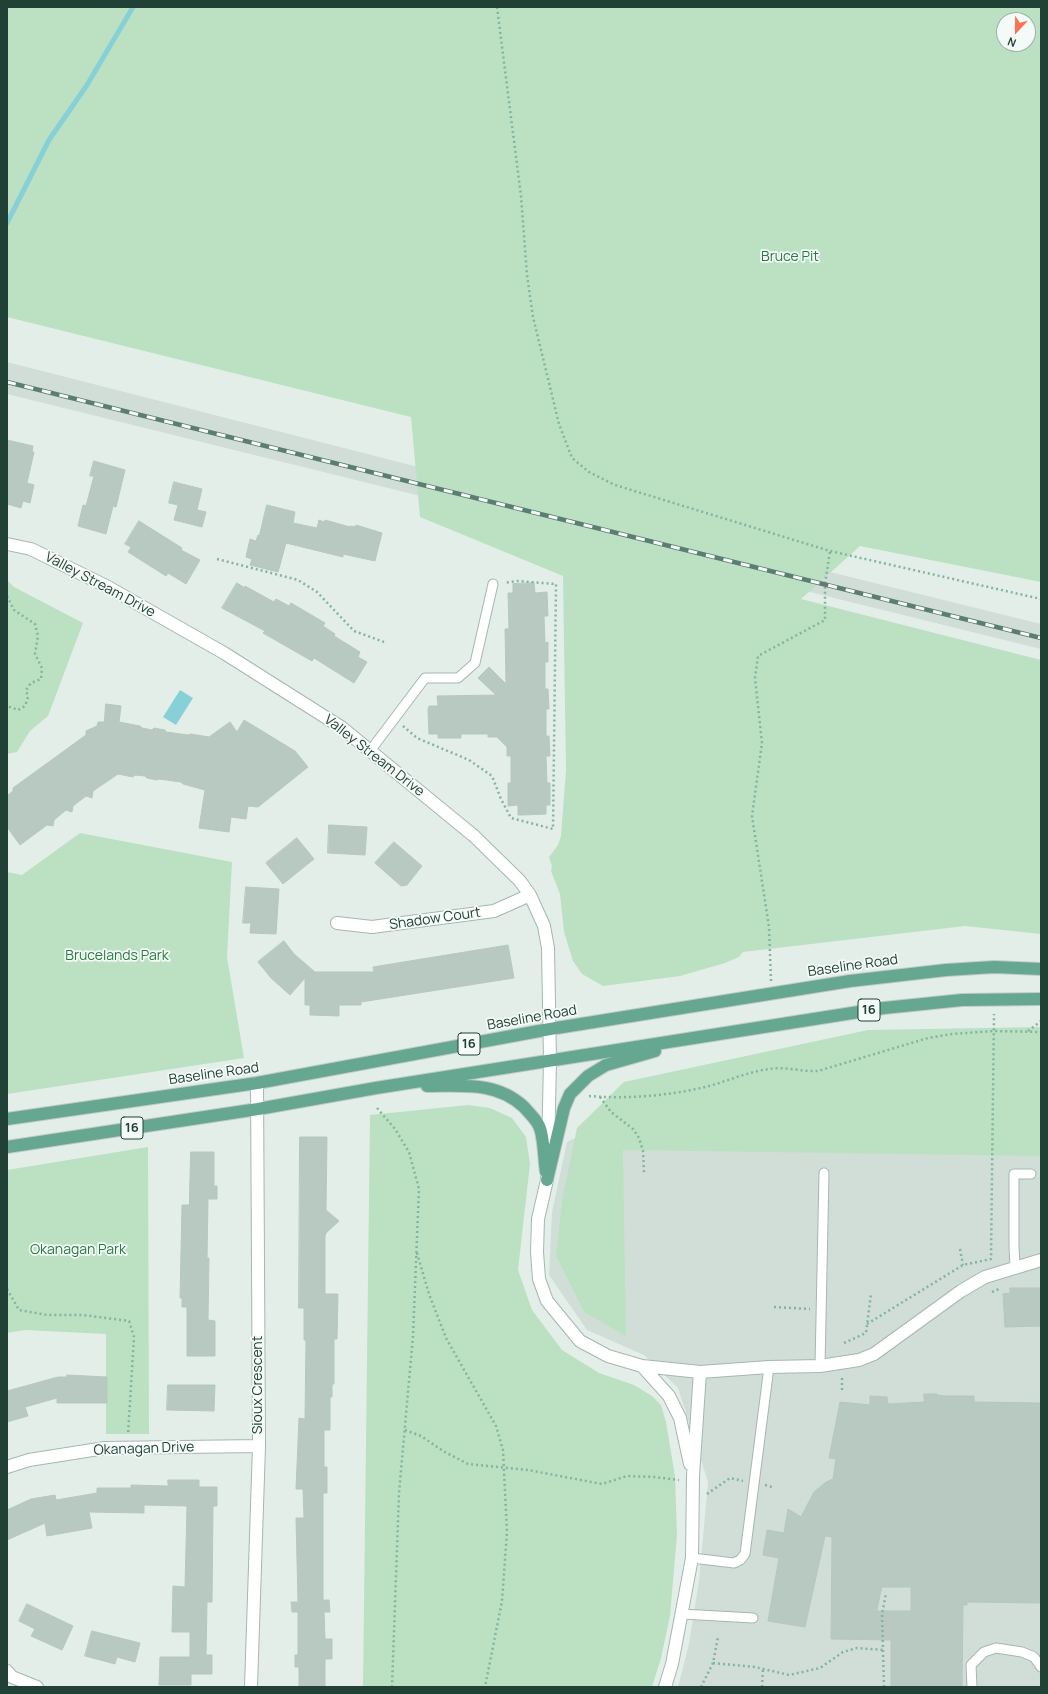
<!DOCTYPE html>
<style>
body{margin:0}
#map{position:relative;width:1048px;height:1694px;overflow:hidden;background:#e3eee9;font-family:Manrope,sans-serif}
canvas{display:block}
.frame{position:absolute;inset:0;border:8px solid #214136;pointer-events:none}
.north{position:absolute;left:996px;top:12px;width:40px;height:40px;box-sizing:border-box;background:#f4faf7;border:1px solid #a0b0aa;border-radius:50%;rotate:202deg;font-size:11px;font-weight:700;line-height:16px;text-align:center;color:#214136}
.north::after{content:'';display:block;margin:auto;width:14px;height:18px;background:#fb7154;clip-path:polygon(50% 0,100% 100%,50% 72%,0 100%)}
</style>
<div id="map">
<canvas width="1048" height="1694"></canvas>
<div class="frame"></div>
<div class="north">N</div>
</div>
<script>
const c = document.querySelector('canvas').getContext('2d');
c.lineJoin = 'round';
function fillPath(path, color) {
  c.fillStyle = color;
  c.fill(path, 'evenodd');
}
function stroke(path, color, width, dash) {
  c.strokeStyle = color;
  c.lineWidth = width;
  c.lineCap = dash ? 'butt' : 'round';
  c.setLineDash(dash || []);
  c.stroke(path);
}
function drawText(font, color, halo, rows, align = 'center') {
  c.font = font + ' Manrope,sans-serif';
  c.lineWidth = 3.5;
  c.setLineDash([]);
  c.textBaseline = 'middle';
  c.strokeStyle = halo;
  c.fillStyle = color;
  for (const [text, x, y, turn = 0] of rows) {
    c.save();
    c.translate(x, y);
    c.rotate((+turn || 0) * Math.PI / 180);
    c.textAlign = isNaN(turn) ? turn : align;
    if (halo) c.strokeText(text, 0, 0);
    c.fillText(text, 0, 0);
    c.restore();
  }
}
const built = new Path2D(`
 M 7,362 L 818,569 L 1041,624 L 1041,649 L 7,394 Z
 M 613,1120 L 1041,1125 L 1041,1687 L 678,1687 L 689,1644 L 699,1581 L 708,1482 L 678,1388 L 644,1355 L 587,1330 L 549,1275 L 552,1212 L 567,1142 Z`);
const green = new Path2D(`
 M 7,7 L 1041,7 L 1041,582 L 860,546 L 801,599 L 1041,660 L 1041,934 L 965,926 L 743,952 L 739,957 L 725,963 L 680,976 L 603,986 L 582,974 L 573,961 L 564,932 L 560,894 L 551,871 L 552,866 L 549,857 L 558,845 L 561,836 L 566,770 L 563,576 L 420,517 L 411,417 L 7,317 ZM 1004,20 L 1028,20 L 1028,44 L 1004,44 Z
 M 7,580 L 14,587 L 83,623 L 48,716 L 30,731 L 17,752 L 7,754 Z
 M 80,833 L 232,862 L 227,957 L 244,1058 L 7,1094 L 7,872 L 22,875 Z
 M 1041,1027 L 1041,1156 L 623,1150 L 626,1336 L 584,1312 L 556,1256 L 562,1200 L 577,1128 L 624,1082 L 868,1030 Z
 M 468,1105 L 490,1108 L 512,1118 L 526,1137 L 530,1164 L 518,1270 L 532,1310 L 562,1350 L 599,1373 L 634,1385 L 652,1396 L 661,1405 L 666,1422 L 675,1476 L 677,1535 L 670,1616 L 661,1658 L 652,1687 L 363,1687 L 370,1115 Z
 M 148,1147 L 149,1434 L 106,1434 L 106,1334 L 25,1330 L 7,1333 L 7,1170 Z`);
const water = new Path2D(`
 M 180,690 L 193,698 L 176,725 L 163,717 Z`);
const stream = new Path2D(`
 M 7,223 L 49,140 L 87,85 L 133,7`);
const building = new Path2D(`
 M 7,440 L 33,446 L 32,452 L 34,452 L 27,483 L 34,485 L 30,503 L 23,501 L 21,508 L 7,504 Z
 M 94,461 L 125,470 L 116,507 L 113,506 L 106,534 L 78,526 L 83,505 L 86,506 L 94,476 L 90,476 Z
 M 174,482 L 202,489 L 197,510 L 206,512 L 202,527 L 174,520 L 178,505 L 169,503 Z
 M 267,505 L 295,512 L 293,523 L 317,528 L 319,520 L 324,522 L 325,520 L 350,527 L 350,526 L 355,527 L 356,525 L 382,533 L 375,561 L 343,554 L 343,557 L 286,543 L 278,572 L 250,565 L 252,559 L 246,557 L 250,539 L 256,541 L 258,535 L 259,536 Z
 M 139,521 L 182,548 L 181,550 L 200,560 L 186,584 L 168,573 L 166,576 L 128,552 L 131,547 L 125,544 Z
 M 237,583 L 245,588 L 245,586 L 274,602 L 276,599 L 289,606 L 291,603 L 325,623 L 323,626 L 335,634 L 334,636 L 360,652 L 358,657 L 367,662 L 354,683 L 314,658 L 312,661 L 263,633 L 265,631 L 222,608 Z
 M 534,583 L 535,593 L 547,592 L 548,616 L 544,616 L 545,643 L 548,642 L 548,662 L 545,662 L 545,689 L 548,689 L 549,709 L 546,709 L 546,736 L 549,736 L 550,756 L 546,756 L 547,783 L 550,783 L 550,805 L 546,805 L 546,814 L 523,815 L 518,815 L 518,805 L 508,806 L 508,783 L 511,783 L 511,756 L 507,756 L 507,747 L 497,737 L 488,737 L 488,734 L 461,734 L 461,738 L 438,738 L 438,734 L 429,734 L 428,710 L 429,706 L 438,706 L 437,696 L 496,695 L 478,678 L 489,667 L 506,684 L 505,629 L 509,629 L 508,593 L 513,593 L 513,584 Z
 M 106,704 L 121,706 L 119,722 L 140,726 L 142,728 L 152,730 L 154,728 L 165,730 L 166,732 L 188,735 L 191,734 L 209,737 L 230,722 L 237,732 L 244,720 L 295,751 L 308,767 L 258,807 L 248,806 L 246,819 L 231,817 L 229,832 L 199,828 L 205,790 L 183,784 L 181,782 L 159,779 L 157,780 L 147,778 L 145,776 L 135,775 L 133,777 L 118,774 L 93,791 L 92,798 L 86,796 L 73,806 L 72,812 L 66,810 L 54,820 L 53,826 L 47,825 L 20,845 L 7,827 L 7,796 L 13,791 L 13,788 L 86,735 L 86,731 L 97,726 L 98,722 L 104,722 Z
 M 329,825 L 367,827 L 365,855 L 328,853 Z
 M 297,838 L 314,859 L 283,884 L 266,863 Z
 M 394,842 L 422,866 L 407,885 L 401,886 L 375,863 Z
 M 246,887 L 279,889 L 276,934 L 250,933 L 251,923 L 243,923 Z
 M 284,941 L 294,954 L 315,972 L 374,972 L 373,967 L 508,945 L 514,978 L 361,1002 L 361,1005 L 339,1005 L 339,1016 L 310,1015 L 310,1005 L 305,1005 L 305,978 L 290,995 L 271,978 L 258,962 Z
 M 300,1137 L 327,1137 L 326,1210 L 339,1221 L 326,1233 L 325,1236 L 325,1294 L 338,1294 L 337,1339 L 334,1339 L 334,1384 L 332,1384 L 332,1397 L 330,1397 L 330,1430 L 324,1430 L 324,1467 L 327,1467 L 327,1493 L 323,1493 L 323,1600 L 329,1600 L 330,1612 L 324,1612 L 325,1639 L 332,1639 L 332,1659 L 325,1659 L 325,1687 L 299,1687 L 299,1667 L 295,1667 L 295,1655 L 298,1655 L 298,1612 L 292,1612 L 291,1602 L 298,1602 L 296,1518 L 304,1518 L 303,1489 L 296,1489 L 299,1418 L 305,1419 L 306,1340 L 304,1340 L 304,1308 L 299,1308 Z
 M 191,1152 L 214,1152 L 214,1186 L 217,1186 L 217,1199 L 208,1199 L 207,1258 L 209,1258 L 208,1320 L 215,1321 L 215,1356 L 187,1356 L 187,1307 L 182,1307 L 182,1298 L 180,1298 L 182,1205 L 189,1205 Z
 M 1010,1288 L 1041,1288 L 1041,1326 L 1005,1327 L 1003,1294 L 1010,1293 Z
 M 67,1375 L 107,1377 L 107,1403 L 57,1403 L 57,1398 L 25,1407 L 28,1416 L 7,1422 L 7,1391 L 58,1377 L 67,1377 Z
 M 168,1385 L 215,1385 L 214,1411 L 167,1410 Z
 M 924,1394 L 937,1394 L 937,1395 L 945,1396 L 974,1396 L 974,1402 L 1041,1403 L 1041,1603 L 967,1602 L 967,1605 L 963,1605 L 962,1687 L 891,1687 L 891,1640 L 831,1639 L 832,1537 L 825,1536 L 805,1627 L 768,1621 L 779,1558 L 763,1555 L 767,1530 L 784,1533 L 788,1509 L 801,1517 L 814,1492 L 826,1482 L 833,1479 L 836,1459 L 829,1458 L 840,1402 L 870,1405 L 870,1396 L 887,1397 L 888,1404 L 924,1402 ZM 882,1587 L 911,1587 L 911,1611 L 877,1611 Z
 M 168,1480 L 199,1480 L 199,1487 L 217,1487 L 217,1506 L 213,1506 L 212,1602 L 207,1602 L 206,1655 L 212,1655 L 212,1674 L 191,1674 L 191,1685 L 159,1685 L 160,1657 L 190,1657 L 190,1632 L 172,1632 L 173,1586 L 185,1587 L 187,1506 L 144,1505 L 144,1513 L 89,1512 L 92,1528 L 47,1536 L 45,1523 L 7,1540 L 7,1510 L 31,1499 L 55,1495 L 56,1500 L 97,1493 L 97,1488 L 131,1488 L 131,1485 L 168,1486 Z
 M 27,1604 L 73,1626 L 62,1650 L 31,1636 L 35,1629 L 19,1621 Z
 M 92,1631 L 140,1643 L 135,1662 L 117,1657 L 115,1664 L 85,1656 Z`);
const path = new Path2D(`
 M 497,7 L 521,196 L 527,275 L 533,317 L 559,424 L 572,458 L 589,472 L 615,485 L 830,551 L 1041,599
 M 217,559 L 298,580 L 317,592 L 354,631 L 384,642
 M 7,596 L 14,610 L 35,624 L 38,636 L 35,654 L 42,668 L 41,679 L 31,683 L 26,690 L 28,697 L 25,706 L 18,710 L 7,706
 M 403,726 L 417,738 L 469,760 L 492,776 L 501,799 L 511,818 L 553,829 L 556,584 L 517,581 L 504,583
 M 771,981 L 769,927 L 752,816 L 762,743 L 755,678 L 758,656 L 825,620 L 825,584 L 830,551
 M 1028,1031 L 1041,1021
 M 589,1096 C 626,1099 665,1096 701,1088 C 724,1083 746,1072 769,1069 C 784,1066 802,1072 818,1071 L 928,1038 L 952,1034 L 994,1031 L 1041,1032
 M 600,1097 L 611,1112 L 633,1129 L 639,1138 L 643,1151 L 644,1173
 M 377,1108 L 395,1129 L 409,1152 L 419,1189 L 413,1336 L 399,1493 L 392,1687
 M 960,1249 L 963,1265
 M 417,1253 L 429,1294 L 446,1338 L 496,1426 L 503,1450 L 507,1532 L 502,1601 L 485,1687
 M 7,1289 L 19,1310 L 47,1315 L 83,1315 L 129,1321 L 134,1337 L 128,1435
 M 992,1292 L 999,1289
 M 774,1307 L 810,1309
 M 867,1324 L 963,1265 L 991,1259 L 994,1014
 M 844,1343 L 866,1333 L 871,1294
 M 842,1378 L 842,1393
 M 405,1430 L 421,1436 L 443,1451 L 468,1464 L 528,1470 L 602,1484 L 627,1476 L 655,1477 L 679,1480
 M 765,1485 L 772,1487
 M 707,1494 L 730,1478 L 743,1481
 M 713,1663 L 755,1667 L 789,1675 L 820,1668 L 843,1652 L 857,1648 L 884,1650
 M 701,1687 L 713,1663 L 718,1637
 M 762,1687 L 763,1669
 M 884,1687 L 882,1614 L 886,1593`);
const service = new Path2D(`
 M 370,751 L 425,678 L 458,678 L 475,663 L 493,584
 M 1015,1267 L 1014,1246 L 1014,1174 L 1031,1174
 M 820,1366 L 824,1173
 M 692,1558 L 734,1563 L 740,1560 L 745,1554 L 769,1367
 M 682,1614 L 753,1618
 M 972,1687 L 971,1665 L 984,1652 L 996,1648 L 1022,1652 L 1034,1657 L 1041,1667`);
const minor = new Path2D(`
 M 7,544 L 31,549 L 108,587 L 224,653 L 341,727 L 474,836 L 520,881 L 530,895 L 544,926 L 548,948 L 550,1060 L 548,1153
 M 337,923 L 372,927 L 494,911 L 530,895
 M 547,1171 L 547,1180 L 538,1219 L 537,1252 L 539,1279 L 547,1301 L 580,1341 L 608,1356 L 642,1366 L 700,1372 L 769,1367 L 820,1366 L 859,1360 L 874,1354 L 961,1291 L 985,1277 L 1041,1260
 M 642,1366 L 669,1396 L 680,1418 L 690,1464
 M 7,1467 L 29,1460 L 105,1448 L 259,1446
 M 7,1671 L 12,1677 L 37,1687
 M 251,1687 L 259,1446 L 257,1083
 M 665,1687 L 672,1664 L 692,1558 L 693,1476 L 700,1372`);
const primary = new Path2D(`
 M 427,1086 C 461,1086 497,1081 524,1107 C 529,1113 536,1119 539,1126 C 544,1135 544,1161 546,1172
 M 7,1119 L 257,1083 L 550,1029 L 850,981 L 946,970 L 994,967 L 1041,969
 M 7,1147 L 258,1109 L 376,1088 L 884,1008 L 962,1000 L 1041,999
 M 547,1180 L 564,1108 L 570,1094 L 588,1076 L 606,1065 L 655,1051`);
const rail = new Path2D(`
 M 7,382 L 1041,638`);
const shields = [
 [869,1010,22],
 [469,1044,22],
 [132,1128,22]
];
const shieldNames = [
 ["16",869,1010],
 ["16",469,1044],
 ["16",132,1128]
];
const parkNames = [
 ["Bruce Pit",790,257],
 ["Brucelands Park",117,956],
 ["Okanagan Park",78,1250]
];
const streetNames = [
 ["Valley Stream Drive",100,585,28],
 ["Valley Stream Drive",374,756,38],
 ["Shadow Court",435,919,-8],
 ["Baseline Road",853,966,-8],
 ["Baseline Road",532,1018,-10],
 ["Baseline Road",214,1074,-8],
 ["Sioux Crescent",258,1385,-90],
 ["Okanagan Drive",144,1449,-2]
];
fillPath(built, '#d1ded7');
fillPath(green, '#bbe1c2');
fillPath(water, '#88d0d7');
stroke(stream, '#88d0d7', 5);
fillPath(building, '#b8c9c1');
stroke(building, '#b5c8bf', 1);
stroke(service, '#a5b7b0', 11);
stroke(minor, '#a5b7b0', 14);
stroke(primary, '#c1cac7', 14);
stroke(path, '#82b4a0', 2.5, [2, 3]);
stroke(service, '#fff', 9);
stroke(minor, '#fff', 12);
stroke(primary, '#65a791', 12);
stroke(rail, '#5c7d71', 4.5);
stroke(rail, '#f4faf7', 3, [9]);
for (const [x, y, w] of shields) {
  const box = new Path2D();
  box.roundRect(x - w / 2, y - 11, w, 22, 3);
  c.fillStyle = '#f4faf7';
  c.fill(box);
  stroke(box, '#214136', 1);
}
drawText('bold 13px', '#214136', null, shieldNames);
drawText('14px', '#287b42', '#f4faf7', parkNames);
drawText('14px', '#214136', '#f4faf7', streetNames);
</script>
